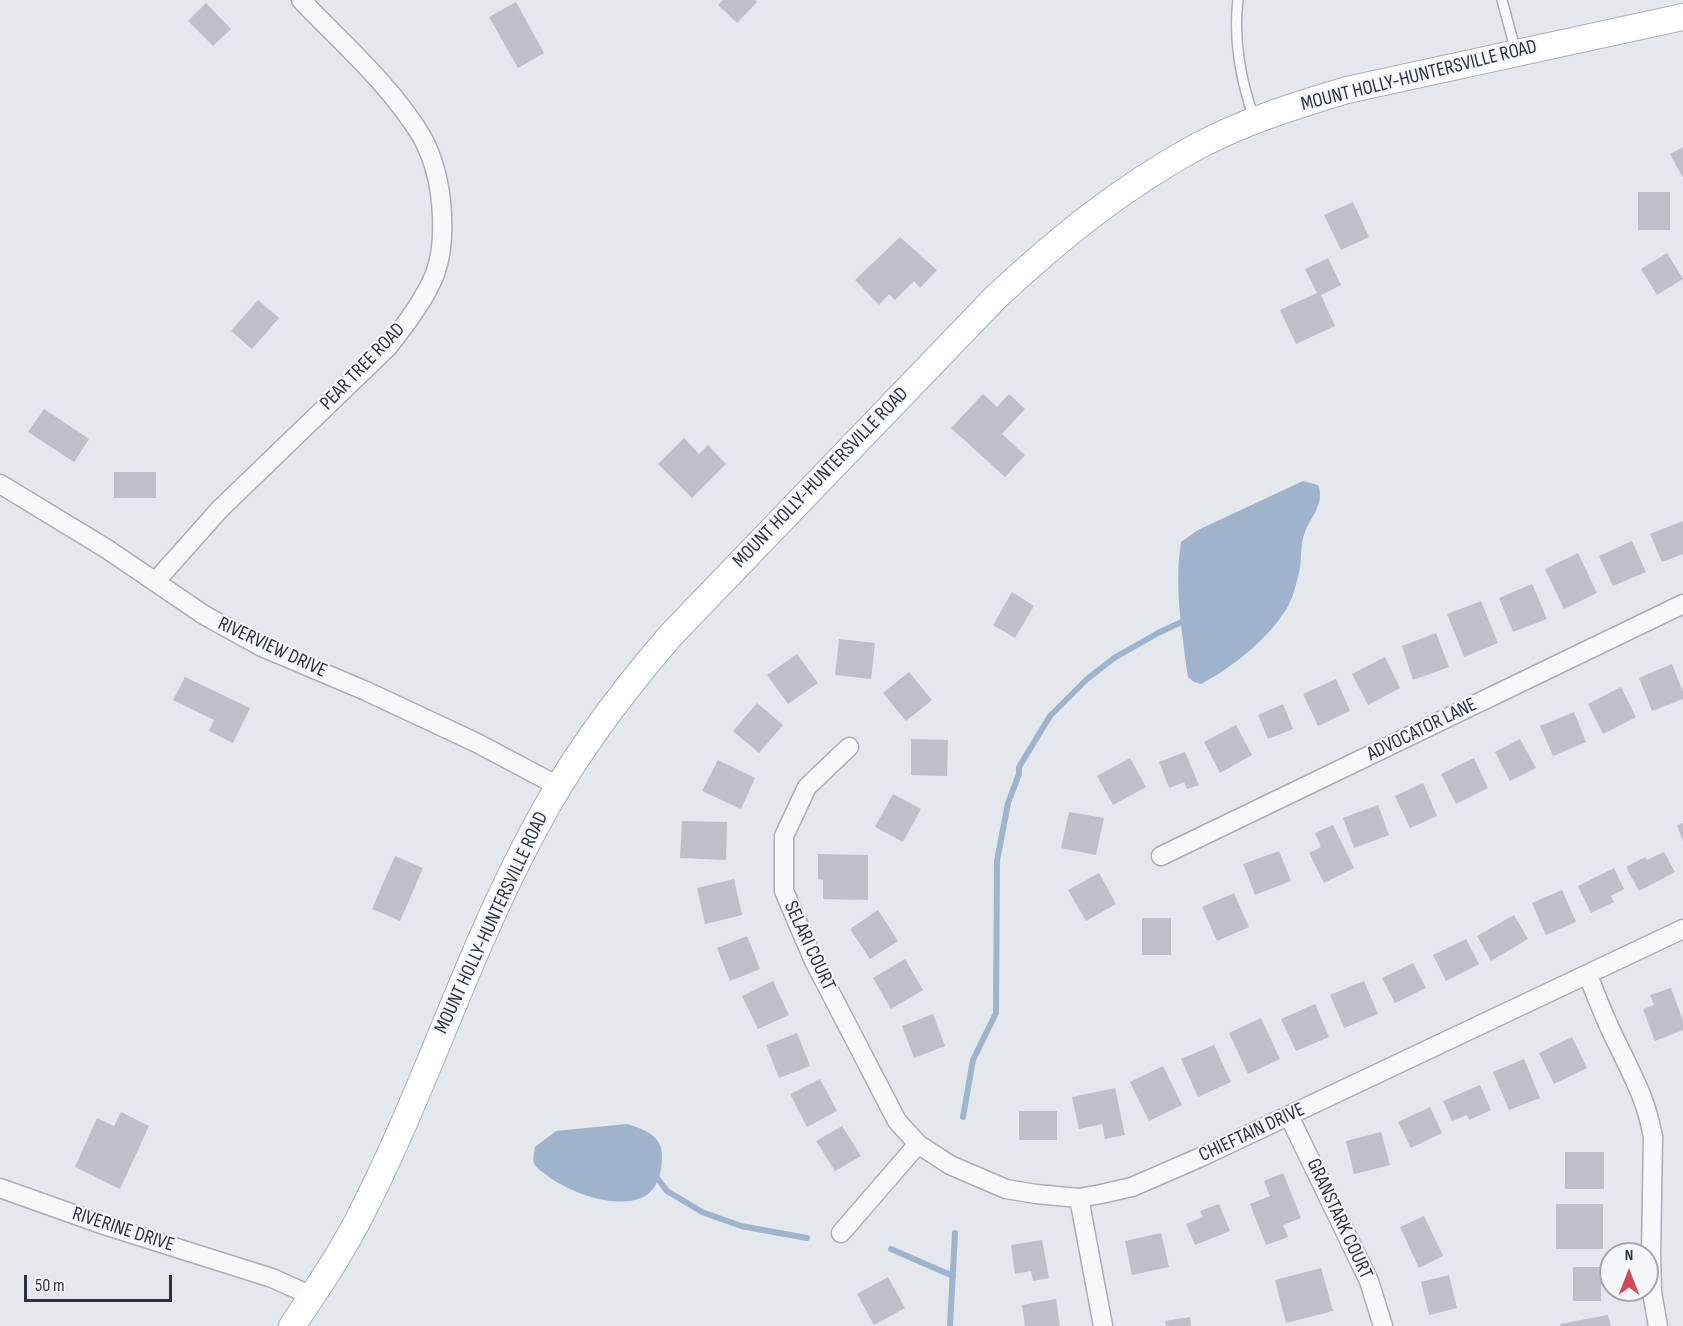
<!DOCTYPE html>
<style>
body{margin:0}
#map{position:relative;width:1683px;height:1326px;overflow:hidden;background:#e4e7ec;font-family:"Sofia Sans Condensed",sans-serif}
canvas{display:block}
.north{position:absolute;left:1599px;top:1242px;width:60px;height:60px;box-sizing:border-box;background:#f4f6f9;border:2px solid #a4a8b1;border-radius:50%;rotate:0deg;font-size:16px;font-weight:700;line-height:24px;text-align:center;color:#2b3445}
.north::after{content:'';display:block;margin:auto;width:21px;height:27px;background:#d1495b;clip-path:polygon(50% 0,100% 100%,50% 72%,0 100%)}
.scale{position:absolute;left:24px;top:1275px;width:148px;height:27px;box-sizing:border-box;border:3px solid #2b3445;border-top:0;padding-left:8px;font-size:18px;line-height:21px;white-space:nowrap;color:#2b3445;-webkit-text-stroke:4px #f4f6f9;paint-order:stroke}
</style>
<div id="map">
<canvas width="1683" height="1326"></canvas>
<div class="north">N</div>
<div class="scale">50 m</div>
</div>
<script>
const c = document.querySelector('canvas').getContext('2d');
c.lineJoin = 'round';
function fillPath(path, color) {
  c.fillStyle = color;
  c.fill(path, 'evenodd');
}
function stroke(path, color, width, dash) {
  c.strokeStyle = color;
  c.lineWidth = width;
  c.lineCap = dash ? 'butt' : 'round';
  c.setLineDash(dash || []);
  c.stroke(path);
}
function drawText(font, color, halo, rows, align = 'center') {
  c.font = font + ' "Sofia Sans Condensed",sans-serif';
  c.lineWidth = 4.5;
  c.setLineDash([]);
  c.textBaseline = 'middle';
  c.strokeStyle = halo;
  c.fillStyle = color;
  for (const [text, x, y, turn = 0] of rows) {
    c.save();
    c.translate(x, y);
    c.rotate((+turn || 0) * Math.PI / 180);
    c.textAlign = isNaN(turn) ? turn : align;
    if (halo) c.strokeText(text, 0, 0);
    c.fillText(text, 0, 0);
    c.restore();
  }
}
const water = new Path2D(`
 M 1303,481 L 1318,485 C 1325,503 1312,515 1305,532 C 1300,544 1302,560 1299,573 C 1296,584 1293,598 1287,608 C 1269,638 1232,668 1201,684 L 1194,682 L 1188,677 C 1182,632 1174,587 1181,542 L 1198,530 Z
 M 627,1124 C 643,1129 662,1135 662,1155 C 662,1169 659,1188 645,1196 C 618,1211 572,1193 549,1177 C 545,1173 538,1170 535,1165 C 532,1160 534,1154 535,1147 L 556,1131 Z`);
const stream = new Path2D(`
 M 963,1117 L 973,1060 L 996,1013 L 997,861 L 1008,803 L 1019,774 L 1019,767 L 1050,716 L 1086,680 L 1114,658 L 1158,633 L 1186,620
 M 653,1177 L 658,1179 L 667,1191 L 702,1212 L 741,1226 L 807,1238
 M 891,1249 L 953,1276
 M 950,1326 L 955,1233`);
const building = new Path2D(`
 M 723,0 L 755,0 L 757,2 L 737,23 L 718,5 Z
 M 516,2 L 544,53 L 518,68 L 489,17 Z
 M 206,3 L 231,29 L 213,46 L 188,21 Z
 M 1683,147 L 1683,178 L 1670,154 Z
 M 1638,192 L 1670,192 L 1670,230 L 1638,230 Z
 M 1353,202 L 1369,237 L 1341,250 L 1324,215 Z
 M 900,237 L 937,270 L 920,288 L 914,281 L 895,300 L 889,294 L 879,305 L 855,280 Z
 M 1667,253 L 1683,279 L 1657,295 L 1641,269 Z
 M 1328,258 L 1341,285 L 1321,295 L 1335,326 L 1296,344 L 1280,310 L 1317,293 L 1305,269 Z
 M 258,300 L 279,318 L 252,349 L 231,331 Z
 M 983,394 L 997,407 L 1009,394 L 1025,409 L 1002,434 L 1025,455 L 1005,477 L 951,428 Z
 M 44,409 L 89,439 L 74,462 L 28,432 Z
 M 684,438 L 699,454 L 708,445 L 726,464 L 692,498 L 658,464 Z
 M 114,472 L 156,472 L 156,498 L 114,498 Z
 M 1683,521 L 1683,554 L 1662,562 L 1650,534 Z
 M 1632,541 L 1646,572 L 1613,586 L 1599,556 Z
 M 1578,553 L 1597,593 L 1564,609 L 1545,569 Z
 M 1532,584 L 1547,619 L 1513,632 L 1499,598 Z
 M 1012,592 L 1034,606 L 1015,638 L 993,625 Z
 M 1481,601 L 1498,643 L 1464,657 L 1447,614 Z
 M 1436,633 L 1449,667 L 1413,680 L 1402,646 Z
 M 839,639 L 875,643 L 871,679 L 835,675 Z
 M 797,654 L 818,683 L 788,704 L 767,675 Z
 M 1385,657 L 1400,688 L 1368,705 L 1352,674 Z
 M 1672,664 L 1683,692 L 1683,699 L 1652,711 L 1639,678 Z
 M 909,672 L 932,700 L 906,721 L 883,693 Z
 M 185,677 L 250,708 L 233,743 L 209,731 L 214,720 L 173,700 Z
 M 1336,679 L 1350,711 L 1318,726 L 1303,694 Z
 M 1621,687 L 1636,717 L 1603,734 L 1588,704 Z
 M 757,703 L 783,725 L 759,753 L 733,731 Z
 M 1283,704 L 1293,729 L 1268,739 L 1258,715 Z
 M 1574,712 L 1586,742 L 1553,756 L 1540,726 Z
 M 1236,725 L 1252,755 L 1220,773 L 1204,742 Z
 M 911,739 L 948,740 L 947,776 L 911,775 Z
 M 1520,739 L 1536,768 L 1510,781 L 1495,752 Z
 M 1185,752 L 1199,785 L 1187,789 L 1184,782 L 1169,788 L 1159,762 Z
 M 1130,758 L 1146,787 L 1113,805 L 1097,776 Z
 M 1474,758 L 1488,788 L 1456,804 L 1441,774 Z
 M 718,760 L 755,778 L 741,809 L 702,791 Z
 M 1423,783 L 1437,816 L 1410,828 L 1395,796 Z
 M 893,794 L 921,809 L 903,842 L 875,827 Z
 M 1378,805 L 1389,835 L 1354,848 L 1343,818 Z
 M 1069,812 L 1104,818 L 1096,855 L 1061,848 Z
 M 682,821 L 727,822 L 726,860 L 680,858 Z
 M 1683,823 L 1683,842 L 1677,825 Z
 M 1333,825 L 1354,868 L 1324,883 L 1309,853 L 1321,847 L 1315,833 Z
 M 1279,851 L 1291,881 L 1255,895 L 1243,864 Z
 M 1664,852 L 1675,872 L 1639,891 L 1626,867 L 1645,857 L 1647,860 Z
 M 818,854 L 868,855 L 868,900 L 823,899 L 823,880 L 818,879 Z
 M 395,856 L 423,868 L 400,921 L 372,909 Z
 M 1614,868 L 1624,889 L 1611,896 L 1614,902 L 1591,913 L 1578,886 Z
 M 1099,873 L 1116,904 L 1086,921 L 1068,890 Z
 M 734,879 L 742,915 L 705,924 L 697,888 Z
 M 1562,890 L 1576,922 L 1546,935 L 1532,903 Z
 M 1234,893 L 1249,927 L 1217,941 L 1202,907 Z
 M 878,910 L 898,941 L 870,959 L 850,929 Z
 M 1514,915 L 1528,939 L 1491,961 L 1477,936 Z
 M 1142,918 L 1171,918 L 1171,955 L 1142,955 Z
 M 747,936 L 760,969 L 730,981 L 717,948 Z
 M 1466,939 L 1479,964 L 1446,981 L 1433,955 Z
 M 905,959 L 923,990 L 891,1009 L 873,978 Z
 M 1413,963 L 1426,988 L 1395,1003 L 1382,978 Z
 M 773,981 L 789,1015 L 758,1029 L 742,996 Z
 M 1364,981 L 1378,1014 L 1344,1028 L 1330,995 Z
 M 1671,988 L 1683,1021 L 1683,1030 L 1655,1041 L 1643,1009 L 1654,1005 L 1650,995 Z
 M 1315,1004 L 1329,1037 L 1296,1051 L 1281,1019 Z
 M 933,1014 L 945,1046 L 914,1058 L 902,1026 Z
 M 1261,1018 L 1280,1059 L 1248,1074 L 1229,1033 Z
 M 797,1033 L 810,1066 L 779,1078 L 766,1045 Z
 M 1572,1037 L 1587,1068 L 1554,1084 L 1539,1053 Z
 M 1214,1045 L 1231,1082 L 1198,1097 L 1181,1059 Z
 M 1524,1059 L 1540,1098 L 1509,1110 L 1493,1072 Z
 M 1163,1066 L 1182,1105 L 1149,1121 L 1130,1082 Z
 M 820,1079 L 837,1111 L 807,1127 L 790,1094 Z
 M 1480,1085 L 1491,1110 L 1469,1120 L 1467,1115 L 1452,1121 L 1443,1101 Z
 M 1115,1088 L 1125,1135 L 1105,1139 L 1102,1124 L 1079,1129 L 1072,1097 Z
 M 1430,1107 L 1442,1133 L 1411,1148 L 1398,1122 Z
 M 1019,1111 L 1057,1111 L 1057,1140 L 1019,1140 Z
 M 121,1112 L 149,1126 L 120,1189 L 75,1167 L 97,1118 L 114,1126 Z
 M 842,1126 L 861,1156 L 835,1171 L 816,1141 Z
 M 1381,1132 L 1390,1165 L 1354,1174 L 1346,1141 Z
 M 1565,1152 L 1604,1152 L 1604,1189 L 1565,1189 Z
 M 1283,1173 L 1301,1218 L 1283,1225 L 1288,1237 L 1266,1245 L 1250,1204 L 1270,1196 L 1264,1181 Z
 M 1219,1204 L 1230,1231 L 1195,1245 L 1186,1224 L 1203,1217 L 1200,1211 Z
 M 1556,1204 L 1603,1204 L 1603,1249 L 1556,1249 Z
 M 1424,1216 L 1443,1256 L 1419,1268 L 1400,1227 Z
 M 1161,1233 L 1169,1267 L 1132,1275 L 1125,1241 Z
 M 1042,1240 L 1049,1278 L 1033,1281 L 1031,1271 L 1015,1274 L 1011,1245 Z
 M 1573,1267 L 1601,1267 L 1601,1301 L 1573,1301 Z
 M 1321,1268 L 1333,1311 L 1286,1323 L 1275,1280 Z
 M 1449,1275 L 1457,1308 L 1429,1315 L 1421,1282 Z
 M 888,1277 L 905,1308 L 874,1325 L 857,1294 Z
 M 1056,1299 L 1060,1326 L 1025,1326 L 1022,1305 Z
 M 1608,1315 L 1611,1326 L 1561,1326 L 1560,1324 Z
 M 1190,1317 L 1191,1326 L 1166,1326 L 1165,1321 Z`);
const lane = new Path2D(`
 M 1238,0 C 1233,39 1241,82 1254,118
 M 1502,0 L 1516,52`);
const street = new Path2D(`
 M 0,484 L 107,549 L 204,615 L 262,647 L 366,691 L 477,743 L 558,786
 M 155,582 L 220,509 L 388,347 C 405,325 424,301 435,274 C 442,255 443,236 442,216 C 441,189 435,161 422,137 C 391,85 342,43 301,0
 M 849,747 L 807,787 L 784,836 L 784,891 L 814,961 L 897,1121 L 918,1144 L 950,1165 L 1006,1189 L 1036,1194 L 1079,1198 L 1101,1194 L 1132,1187 L 1201,1157 L 1683,929
 M 1161,856 L 1683,604
 M 1588,975 C 1597,998 1606,1022 1618,1045 C 1634,1079 1646,1099 1653,1137 L 1651,1255 L 1652,1292 L 1658,1326
 M 1289,1116 L 1369,1281 L 1383,1326
 M 0,1188 L 104,1225 L 272,1278 L 312,1296
 M 1079,1198 L 1103,1326
 M 841,1233 L 918,1144`);
const secondary = new Path2D(`
 M 292,1326 C 315,1292 338,1258 357,1222 C 424,1094 466,955 535,828 C 572,758 619,695 671,635 L 995,298 C 1057,240 1122,187 1198,146 C 1245,121 1297,105 1347,90 L 1683,17`);
const streetNames = [
 ["MOUNT HOLLY-HUNTERSVILLE ROAD",1419,76,-14],
 ["PEAR TREE ROAD",363,367,-46],
 ["MOUNT HOLLY-HUNTERSVILLE ROAD",821,478,-46],
 ["RIVERVIEW DRIVE",272,648,25],
 ["ADVOCATOR LANE",1422,730,-26],
 ["MOUNT HOLLY-HUNTERSVILLE ROAD",492,923,-65],
 ["SELARI COURT",809,946,65],
 ["CHIEFTAIN DRIVE",1252,1133,-25],
 ["GRANSTARK COURT",1339,1219,65],
 ["RIVERINE DRIVE",123,1230,18]
];
fillPath(water, '#9fb4cc');
stroke(stream, '#9fb4cc', 6);
fillPath(building, '#bbc0ca');
stroke(lane, '#a9aeb7', 12);
stroke(street, '#a9aeb7', 21);
stroke(secondary, '#a9aeb7', 28);
stroke(lane, '#f7f8fa', 9);
stroke(street, '#f7f8fa', 18);
stroke(secondary, '#fff', 26);
drawText('20px', '#2b3445', '#f4f6f9', streetNames);
</script>
